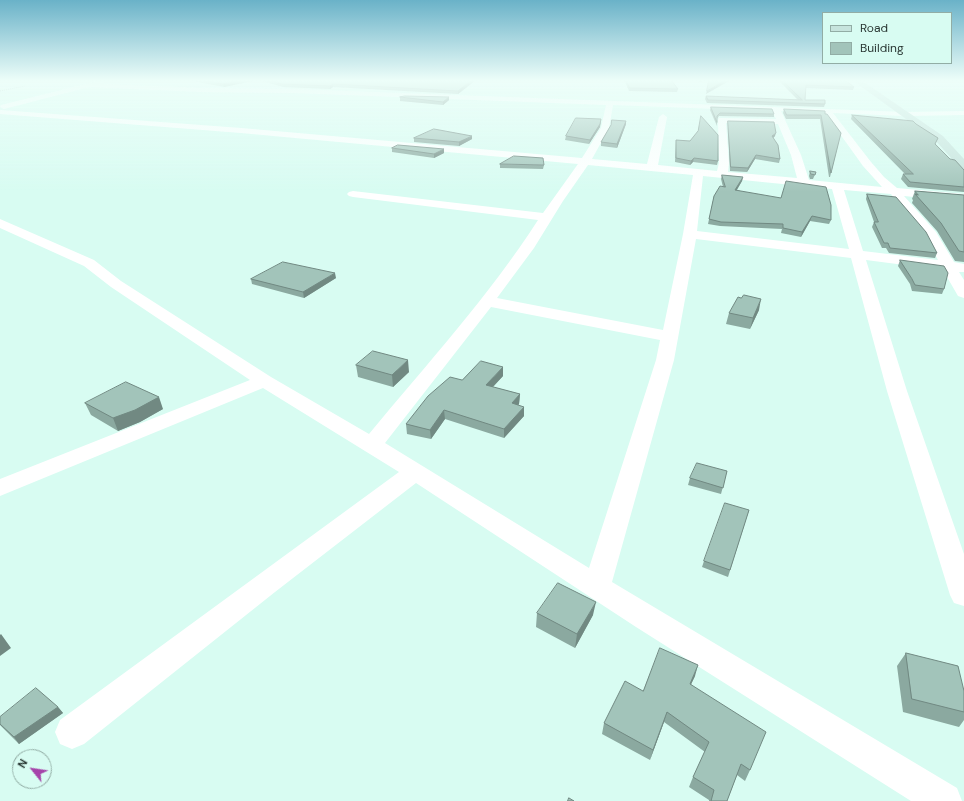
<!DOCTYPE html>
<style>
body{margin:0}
#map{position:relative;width:964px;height:801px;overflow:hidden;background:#d8fcf2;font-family:"DM Sans",sans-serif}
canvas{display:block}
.legend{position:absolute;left:822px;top:12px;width:130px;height:52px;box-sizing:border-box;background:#d8fcf2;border:1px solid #92ada5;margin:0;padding:5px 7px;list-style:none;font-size:12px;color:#283632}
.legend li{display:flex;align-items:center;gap:8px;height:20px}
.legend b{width:20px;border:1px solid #92ada5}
.north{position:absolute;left:12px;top:749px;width:40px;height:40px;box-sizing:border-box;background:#d8fcf2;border:1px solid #92ada5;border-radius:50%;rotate:300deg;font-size:11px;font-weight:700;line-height:16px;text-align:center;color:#283632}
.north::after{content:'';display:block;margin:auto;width:14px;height:18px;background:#a644aa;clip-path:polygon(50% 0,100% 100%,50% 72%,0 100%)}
</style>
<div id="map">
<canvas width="964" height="801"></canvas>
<ul class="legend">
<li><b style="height:5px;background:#c6e4dd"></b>Road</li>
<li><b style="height:11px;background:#a2c4ba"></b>Building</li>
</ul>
<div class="north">N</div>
</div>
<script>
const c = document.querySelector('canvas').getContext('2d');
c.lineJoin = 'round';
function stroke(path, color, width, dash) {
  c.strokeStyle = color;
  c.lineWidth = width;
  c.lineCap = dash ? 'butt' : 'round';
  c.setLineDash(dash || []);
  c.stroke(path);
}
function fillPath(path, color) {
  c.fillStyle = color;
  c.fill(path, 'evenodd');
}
const path = new Path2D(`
 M 0,80 L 2,80
 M 0,91 L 25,86`);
const street = new Path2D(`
 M 102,80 L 104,82 L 103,84 L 202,88 L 295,89 L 905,112 L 964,111 L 964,115 L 905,116 L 833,113 L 871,162 L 884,177 L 897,188 L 964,194 L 964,202 L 904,196 L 936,232 L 954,262 L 964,264 L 964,272 L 959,272 L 964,280 L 964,298 L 958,296 L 943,270 L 866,260 L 907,391 L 964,554 L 964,606 L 954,603 L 950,595 L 887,391 L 851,258 L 696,239 L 674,360 L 612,582 L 957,788 L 962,801 L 911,801 L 636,627 L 416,483 L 275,592 L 84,744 L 72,749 L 60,744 L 55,732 L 60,720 L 399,472 L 263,388 L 0,496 L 0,479 L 250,380 L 111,287 L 84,266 L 0,228 L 0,219 L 94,260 L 121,281 L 271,377 L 369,434 C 427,364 489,296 538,220 L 353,197 L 349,196 L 347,194 L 349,192 L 353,191 L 543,213 L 578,164 L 241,133 L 0,114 L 0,110 L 241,128 L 582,158 L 601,128 L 606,105 L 295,93 L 202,92 L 89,87 L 4,109 L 0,107 L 1,105 ZM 613,105 L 772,111 L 776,119 L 719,118 L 718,120 L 719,163 L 717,171 L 658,165 L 667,117 L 663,114 L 659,117 L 647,164 L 592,159 L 609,128 ZM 781,111 L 825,113 L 863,166 L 882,187 L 809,180 L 801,155 ZM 726,123 L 778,124 L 791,155 L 797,178 L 728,172 L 729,163 ZM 588,165 L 693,175 L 683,234 L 663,330 L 497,298 L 534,248 L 563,201 ZM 703,176 L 832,189 L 849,249 L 697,231 ZM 844,190 L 891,194 L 925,236 L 938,260 L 863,251 ZM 491,307 L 660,340 L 656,360 L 589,568 L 385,443 Z`);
const secondary = new Path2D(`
 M 852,80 L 861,80 L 943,136 L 964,159 L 964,169 L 960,168 L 935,140 Z`);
const wall = new Path2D(`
 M 187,80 L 257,80 L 224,87 Z
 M 259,80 L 476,80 L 458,94 L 333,87 L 330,89 L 283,87 Z
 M 624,80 L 671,80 L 678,89 L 677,92 L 629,91 Z
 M 778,80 L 845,80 L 854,87 L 853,90 L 805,88 L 805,100 L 825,104 L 824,107 L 707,103 L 705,99 L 706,96 L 798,100 Z
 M 400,97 L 449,100 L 443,105 L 400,101 Z
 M 711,107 L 774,114 L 774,117 L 719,116 L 717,119 L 717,126 L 710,110 Z
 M 784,109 L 825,111 L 831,173 L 830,177 L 829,177 L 820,119 L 786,119 L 783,113 Z
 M 852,115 L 916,124 L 950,159 L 964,170 L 964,192 L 908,187 L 901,179 L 903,174 L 905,174 L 851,119 Z
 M 601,119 L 600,127 L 589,144 L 565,140 L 566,136 Z
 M 728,121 L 775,136 L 773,138 L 780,159 L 779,163 L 755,159 L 747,172 L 730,171 L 728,125 Z
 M 626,124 L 617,148 L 601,146 L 601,142 Z
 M 414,138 L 472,139 L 459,146 L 414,142 Z
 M 676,140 L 718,161 L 717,165 L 693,162 L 690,165 L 675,162 Z
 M 392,148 L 444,153 L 434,158 L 392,152 Z
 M 500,164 L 544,165 L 543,169 L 500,168 Z
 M 810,171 L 816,172 L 813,179 L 810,179 L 809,176 Z
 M 722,175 L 743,177 L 742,181 L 737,190 L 831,220 L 829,224 L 810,221 L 801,237 L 781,233 L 782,229 L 720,226 L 708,224 L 714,196 L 723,187 L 721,179 Z
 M 915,191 L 964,195 L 964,262 L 955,261 L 937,231 L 912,203 L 913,200 L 912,199 Z
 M 867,194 L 937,253 L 935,258 L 889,253 L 886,248 L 882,248 L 872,227 L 874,222 L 866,199 Z
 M 900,260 L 944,289 L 942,294 L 912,291 L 910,284 L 898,266 Z
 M 336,278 L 304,298 L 252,284 L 251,279 Z
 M 759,310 L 750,329 L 726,324 L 729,313 Z
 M 356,365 L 409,372 L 393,387 L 358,377 Z
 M 503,376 L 493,387 L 520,394 L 519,404 L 518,405 L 524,416 L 504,438 L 445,419 L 431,439 L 407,434 L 406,424 L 462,380 Z
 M 85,403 L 163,409 L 140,422 L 118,431 L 91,415 Z
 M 727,471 L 721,494 L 688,485 L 690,478 Z
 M 749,510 L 728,577 L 702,567 L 704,561 Z
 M 537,613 L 593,615 L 575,648 L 536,627 Z
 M 906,653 L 964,691 L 964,720 L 959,727 L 903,712 L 897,666 Z
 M 695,676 L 691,684 L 750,770 L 745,781 L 737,775 L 727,801 L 709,801 L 709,800 L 689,787 L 693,777 L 705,752 L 664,722 L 650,760 L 602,734 L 604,723 L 643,691 Z
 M 58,707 L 63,713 L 19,744 L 0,725 L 0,717 Z`);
const shadedWall = new Path2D(`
 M 242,80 L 257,80 L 224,87 L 223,84 Z
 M 472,80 L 476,80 L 458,94 L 458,91 Z
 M 699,80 L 705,80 L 698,83 Z
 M 726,80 L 731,80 L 706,94 L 707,91 Z
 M 333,84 L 333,87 L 330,89 L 330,86 Z
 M 449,97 L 449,100 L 443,105 L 443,102 Z
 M 601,119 L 600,127 L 589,144 L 590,140 Z
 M 626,121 L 626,124 L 617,148 L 617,144 Z
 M 776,133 L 775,136 L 771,140 L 772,136 Z
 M 472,136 L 472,139 L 459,146 L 459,142 Z
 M 444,149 L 444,153 L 434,158 L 434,154 Z
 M 756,155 L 755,159 L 747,172 L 748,168 Z
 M 694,158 L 693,162 L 690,165 L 691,161 Z
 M 743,177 L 742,181 L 734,194 L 735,190 Z
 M 812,216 L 810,221 L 801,237 L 802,232 Z
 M 335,273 L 336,278 L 304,298 L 303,292 Z
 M 761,299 L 759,310 L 750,329 L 753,318 Z
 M 408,360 L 409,372 L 393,387 L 392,375 Z
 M 503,367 L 503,376 L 486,394 L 486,385 Z
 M 520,394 L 519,404 L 512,413 L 512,403 Z
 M 159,397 L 163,409 L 140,422 L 118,431 L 113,418 Z
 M 524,407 L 524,416 L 504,438 L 504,429 Z
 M 444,410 L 445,419 L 431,439 L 430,430 Z
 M 596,602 L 593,615 L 575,648 L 577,634 Z
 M 1,634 L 11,648 L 0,656 L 0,635 Z
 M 698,665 L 695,676 L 686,695 L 690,684 Z
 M 58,707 L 63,713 L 19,744 L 14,737 Z
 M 667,712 L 664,722 L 650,760 L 653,750 Z`);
const building = new Path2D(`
 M 202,80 L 242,80 L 223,84 Z
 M 268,80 L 472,80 L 458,91 L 333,84 L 330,86 L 282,84 Z
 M 626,80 L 671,80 L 678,89 L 630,88 Z
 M 709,80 L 726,80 L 707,91 Z
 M 782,80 L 845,80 L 854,87 L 806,85 L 805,100 L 825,100 L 825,104 L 708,100 L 706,96 L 802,100 Z
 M 405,96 L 449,97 L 443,102 L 400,97 Z
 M 711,107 L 772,109 L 774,114 L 720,113 L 717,116 L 717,122 Z
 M 784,109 L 825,111 L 825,114 L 827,114 L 841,133 L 831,173 L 821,115 L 787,115 Z
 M 852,115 L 913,121 L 916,124 L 938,138 L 935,144 L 950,159 L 955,160 L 964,170 L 964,187 L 910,182 L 903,174 L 913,174 Z
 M 701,116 L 718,135 L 718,161 L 694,158 L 691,161 L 676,158 L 676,140 L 690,141 L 698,131 Z
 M 576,118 L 601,119 L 600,124 L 590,140 L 566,136 Z
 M 612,120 L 626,121 L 617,144 L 601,142 L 611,125 Z
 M 728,121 L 774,122 L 776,133 L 772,136 L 778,145 L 780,159 L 756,155 L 748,168 L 731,167 Z
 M 434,129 L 472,136 L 459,142 L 414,138 Z
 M 398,145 L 444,149 L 434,154 L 392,148 Z
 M 514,156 L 543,158 L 544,165 L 500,164 Z
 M 810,171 L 816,172 L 815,175 L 811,174 Z
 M 722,175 L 743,177 L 735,190 L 781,198 L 786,181 L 826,187 L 831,205 L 831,220 L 812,216 L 802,232 L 783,228 L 783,224 L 721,222 L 709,219 L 714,196 L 720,186 L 725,187 Z
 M 915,191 L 964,195 L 964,252 L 959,251 L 941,223 L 915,194 L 918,195 Z
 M 867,194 L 896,197 L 926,232 L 937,253 L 890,248 L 888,243 L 884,243 L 874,222 L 878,222 Z
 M 900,260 L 944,266 L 948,273 L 944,289 L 915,285 L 912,279 Z
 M 283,262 L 335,273 L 303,292 L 251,279 Z
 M 744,295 L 761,299 L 753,318 L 729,313 L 738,297 L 741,298 Z
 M 373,351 L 408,360 L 392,375 L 356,365 Z
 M 481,361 L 503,367 L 486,385 L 520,394 L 512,403 L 524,407 L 504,429 L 444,410 L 430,430 L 406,424 L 428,396 L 450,377 L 462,380 Z
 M 126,382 L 159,397 L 135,410 L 113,418 L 85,403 Z
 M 697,463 L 727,471 L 723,488 L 690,478 Z
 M 725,503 L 749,510 L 730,570 L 704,561 Z
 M 558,583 L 596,602 L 577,634 L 537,613 Z
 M 660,648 L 698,665 L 690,684 L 766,732 L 750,770 L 741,764 L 727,801 L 711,801 L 714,790 L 693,777 L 709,742 L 667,712 L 653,750 L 604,723 L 625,681 L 643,691 Z
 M 906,653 L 958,666 L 964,691 L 964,712 L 912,699 Z
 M 36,688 L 58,707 L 14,737 L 0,724 L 0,717 Z
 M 569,798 L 574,801 L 568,801 Z`);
stroke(path, '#95b0a8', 1, [1, 1]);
fillPath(street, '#fff');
fillPath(secondary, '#c6e4dd');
fillPath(wall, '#8ba9a0');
fillPath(shadedWall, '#718982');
fillPath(building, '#a2c4ba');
stroke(building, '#718982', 1);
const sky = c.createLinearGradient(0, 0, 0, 192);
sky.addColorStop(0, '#6ab2c8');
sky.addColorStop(0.42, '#edfef9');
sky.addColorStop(1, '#edfef900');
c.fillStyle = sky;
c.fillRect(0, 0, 964, 192);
</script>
